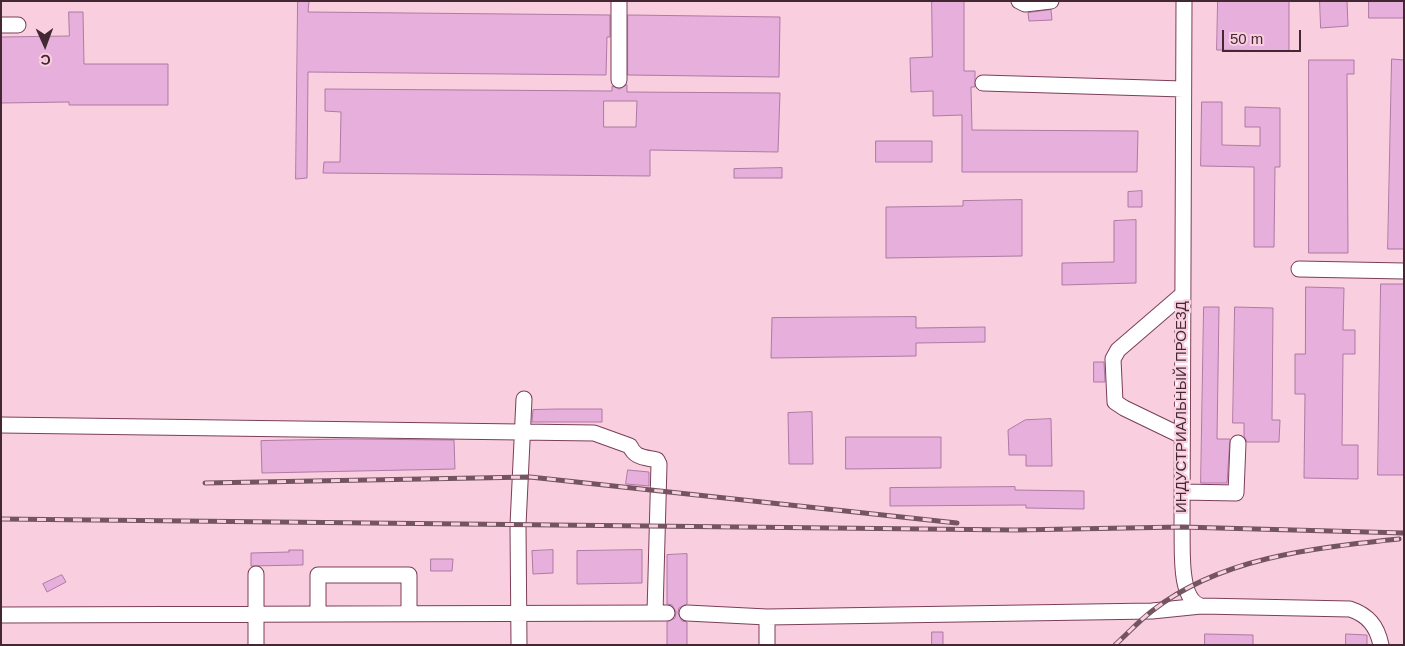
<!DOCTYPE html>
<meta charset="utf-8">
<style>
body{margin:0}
#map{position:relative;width:1405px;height:646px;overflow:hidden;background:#f9cfdf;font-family:Arial,sans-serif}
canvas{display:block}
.frame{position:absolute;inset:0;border:2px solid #432833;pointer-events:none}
.north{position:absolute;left:20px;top:20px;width:50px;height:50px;-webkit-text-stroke:4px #f9cfdf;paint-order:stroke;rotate:178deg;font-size:14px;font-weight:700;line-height:20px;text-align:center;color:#432833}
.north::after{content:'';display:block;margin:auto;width:18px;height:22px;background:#432833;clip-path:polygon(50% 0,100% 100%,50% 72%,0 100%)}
.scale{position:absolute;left:1222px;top:30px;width:79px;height:22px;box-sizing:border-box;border:2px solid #432833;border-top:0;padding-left:6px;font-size:15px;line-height:18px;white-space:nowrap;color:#432833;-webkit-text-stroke:4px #f9cfdf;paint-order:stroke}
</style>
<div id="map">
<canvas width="1405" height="646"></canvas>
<div class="frame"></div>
<div class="north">С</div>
<div class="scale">50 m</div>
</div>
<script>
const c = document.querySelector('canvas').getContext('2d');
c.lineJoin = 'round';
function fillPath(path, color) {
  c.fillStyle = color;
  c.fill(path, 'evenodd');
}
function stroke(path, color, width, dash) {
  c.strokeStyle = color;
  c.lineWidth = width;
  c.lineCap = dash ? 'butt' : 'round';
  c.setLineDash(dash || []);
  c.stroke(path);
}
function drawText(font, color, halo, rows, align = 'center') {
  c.font = font + ' Arial,sans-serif';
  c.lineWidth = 4.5;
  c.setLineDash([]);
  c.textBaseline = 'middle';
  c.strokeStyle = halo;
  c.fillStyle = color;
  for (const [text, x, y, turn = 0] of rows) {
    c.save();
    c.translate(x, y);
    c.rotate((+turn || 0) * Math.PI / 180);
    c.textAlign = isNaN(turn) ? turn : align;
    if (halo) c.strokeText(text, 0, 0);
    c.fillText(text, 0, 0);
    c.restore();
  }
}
const building = new Path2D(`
 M 298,1 L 309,1 L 308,12 L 610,15 L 610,37 L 607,37 L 606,75 L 308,72 L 307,178 L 296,179 Z
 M 932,1 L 964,1 L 964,71 L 975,71 L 975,87 L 971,87 L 972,130 L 1138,131 L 1137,172 L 962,172 L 962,115 L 933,116 L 933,91 L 911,92 L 910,58 L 932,57 Z
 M 1218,1 L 1289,1 L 1289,51 L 1217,50 Z
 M 1320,1 L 1347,1 L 1348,26 L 1321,28 Z
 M 1369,1 L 1404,1 L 1404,18 L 1369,18 Z
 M 1051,10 L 1052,20 L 1029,21 L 1028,13 Z
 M 69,12 L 83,12 L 84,64 L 168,64 L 168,105 L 69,105 L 69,102 L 1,103 L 1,37 L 69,36 Z
 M 628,15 L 780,17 L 779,77 L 628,75 Z
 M 1392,59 L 1404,60 L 1404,249 L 1388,249 Z
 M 1309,60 L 1354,60 L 1354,74 L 1347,74 L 1348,253 L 1309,253 Z
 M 627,85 L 627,92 L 780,93 L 778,152 L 650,150 L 650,176 L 323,173 L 324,162 L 340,162 L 341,112 L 325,111 L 325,89 L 612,91 L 612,86 L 619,89 ZM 604,101 L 637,101 L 636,127 L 604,127 Z
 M 1202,102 L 1222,102 L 1222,145 L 1260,146 L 1260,127 L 1245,127 L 1245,107 L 1280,108 L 1280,167 L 1275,167 L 1274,247 L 1254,247 L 1254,167 L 1201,166 Z
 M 876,141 L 932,141 L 932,162 L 876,162 Z
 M 782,168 L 782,178 L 734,178 L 734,169 Z
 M 1142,191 L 1142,207 L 1128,207 L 1128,192 Z
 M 1022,200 L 1022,256 L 886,258 L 886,207 L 963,206 L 963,201 Z
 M 1136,220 L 1136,283 L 1062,285 L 1062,263 L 1114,262 L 1114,221 Z
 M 1381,284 L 1404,284 L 1404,475 L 1378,475 Z
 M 1306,287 L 1344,288 L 1343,330 L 1355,330 L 1355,354 L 1343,354 L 1342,445 L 1358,445 L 1358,479 L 1304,478 L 1305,394 L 1295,394 L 1295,354 L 1305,354 Z
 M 1204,307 L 1219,307 L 1217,439 L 1230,439 L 1227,483 L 1201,483 Z
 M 1235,307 L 1273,308 L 1272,420 L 1280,420 L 1279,442 L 1247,442 L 1244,436 L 1244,423 L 1233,423 Z
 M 916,317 L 916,328 L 985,327 L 985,342 L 916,343 L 916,356 L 771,358 L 772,318 Z
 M 1094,362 L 1104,362 L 1105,382 L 1094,382 Z
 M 557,409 L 602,409 L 602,422 L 532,422 L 533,410 Z
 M 812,412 L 813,464 L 789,464 L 788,413 Z
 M 1051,419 L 1052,466 L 1026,466 L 1026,455 L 1009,455 L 1008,430 L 1025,420 Z
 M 846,437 L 941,437 L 941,468 L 846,469 Z
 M 346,439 L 454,440 L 455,469 L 262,473 L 261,441 Z
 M 628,470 L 649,472 L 649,486 L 626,484 Z
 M 1015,487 L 1015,490 L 1084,491 L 1084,509 L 1026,508 L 1026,505 L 890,506 L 890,488 Z
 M 289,550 L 303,550 L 303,565 L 251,566 L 251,553 L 289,552 Z
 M 553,550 L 553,573 L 533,574 L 532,551 Z
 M 642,550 L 642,583 L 577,584 L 577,551 Z
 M 687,554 L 687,604 L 679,608 L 678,613 L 682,621 L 687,622 L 687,645 L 667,645 L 667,622 L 675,618 L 676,612 L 672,605 L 667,604 L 667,555 Z
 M 431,559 L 453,559 L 452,571 L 431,571 Z
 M 62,575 L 66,582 L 47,592 L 43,584 Z
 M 932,632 L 943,632 L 943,645 L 932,645 Z
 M 1205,634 L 1253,635 L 1253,645 L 1205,645 Z
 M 1346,634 L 1367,635 L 1367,645 L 1346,645 Z`);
const minor = new Path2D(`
 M 1019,1 L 1025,4 L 1051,1
 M 1184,1 L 1182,527 C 1183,547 1178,600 1201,606 L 1350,609 C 1368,615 1377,626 1381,645
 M 1,25 L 18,25
 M 619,80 L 619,1
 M 983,83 L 1183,89
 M 1299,269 L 1404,271
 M 1,425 L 594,433 L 630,446 C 635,458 644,457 657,460 L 659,464 L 655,613
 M 1182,436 L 1124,408 L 1115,402 L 1113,359 L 1118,350 L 1183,294
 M 1182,492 L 1236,493 L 1238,443
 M 256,574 L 256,645
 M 687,613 L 767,617 L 1152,611 L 1201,606
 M 318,614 L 318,575 L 409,575 L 409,614
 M 1,615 L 667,613
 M 519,645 L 518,525 L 524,399
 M 767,645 L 767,617`);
const rail = new Path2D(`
 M 205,483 L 530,477 L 957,523
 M 1,519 L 1016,530 L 1182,527 L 1404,533
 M 1115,645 C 1127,634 1139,621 1152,611 C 1221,557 1315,548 1399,539`);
const streetNames = [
 ["ИНДУСТРИАЛЬНЫЙ ПРОЕЗД",1182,407,-90]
];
fillPath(building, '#e7afdb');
stroke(building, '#ae79a4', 1);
stroke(minor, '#7a3f59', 17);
stroke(minor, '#fff', 15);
stroke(rail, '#735460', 5);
stroke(rail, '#f9cfdf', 3, [9]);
drawText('15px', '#432833', '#f9cfdf', streetNames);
</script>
